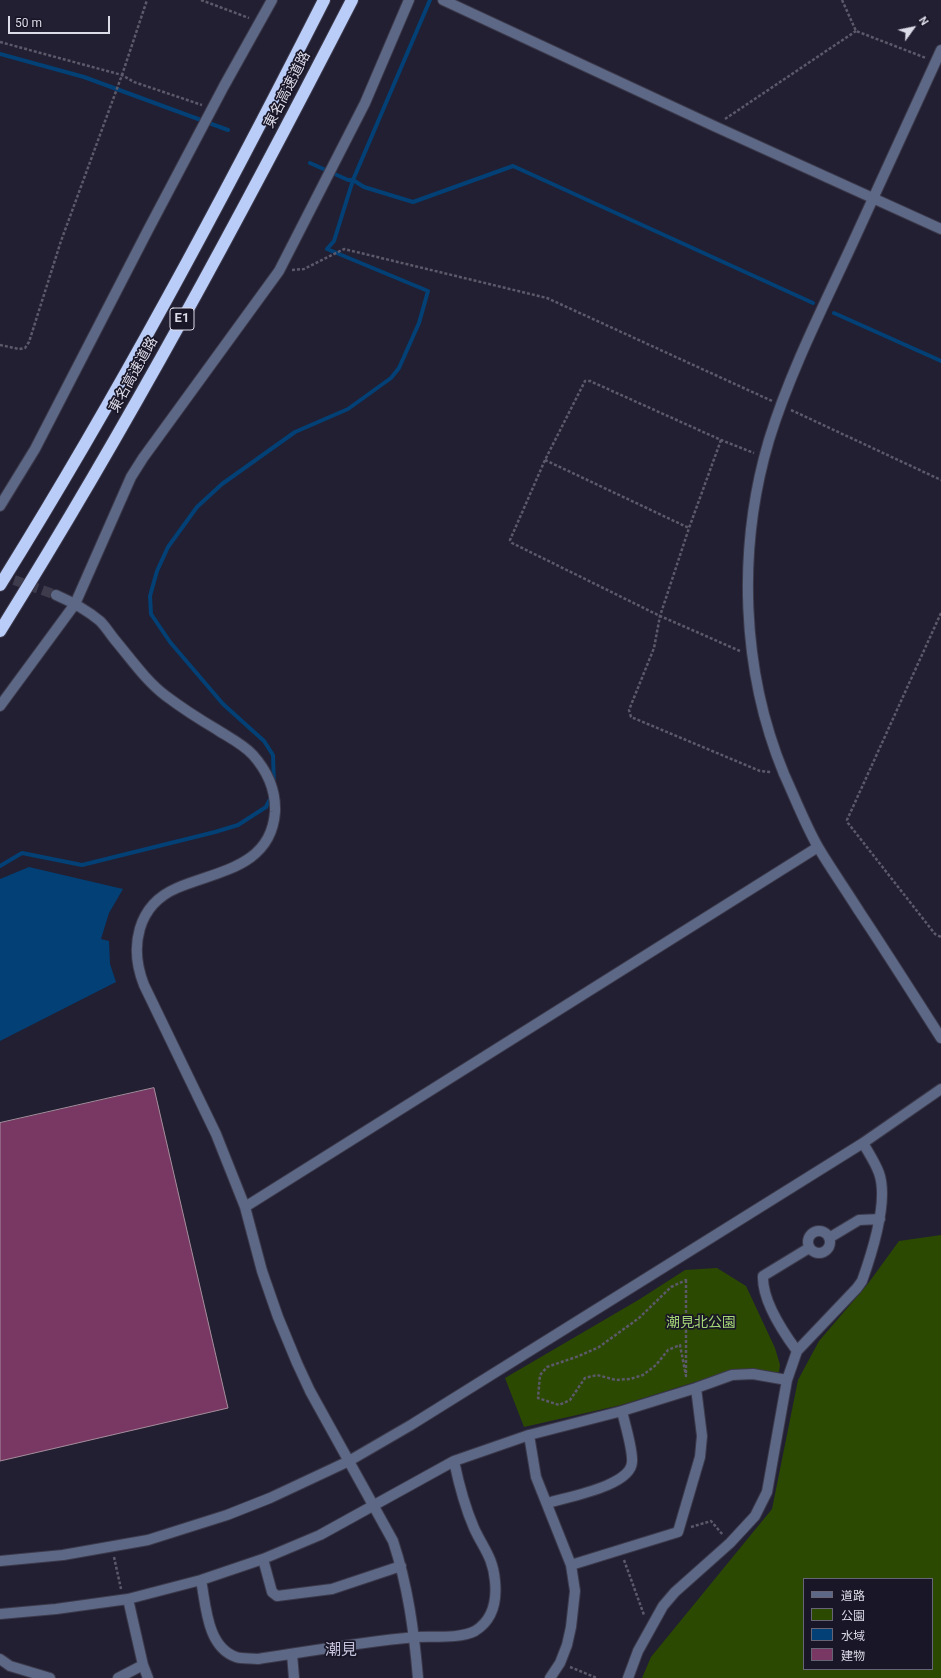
<!DOCTYPE html>
<meta charset="utf-8">
<style>
body{margin:0}
#map{position:relative;width:941px;height:1678px;overflow:hidden;background:#221f32;font-family:Roboto,"Noto Sans JP",sans-serif}
canvas{display:block}
.legend{position:absolute;left:803px;top:1578px;width:130px;height:92px;box-sizing:border-box;background:#191628;border:1px solid #676575;margin:0;padding:5px 7px;list-style:none;font-size:12px;color:#dcdbe8}
.legend li{display:flex;align-items:center;gap:8px;height:20px}
.legend b{width:20px;border:1px solid #676575}
.north{position:absolute;left:893px;top:8px;width:40px;height:40px;-webkit-text-stroke:3px #191628;paint-order:stroke;rotate:57deg;font-size:11px;font-weight:700;line-height:16px;text-align:center;color:#dcdbe8}
.north::after{content:'';display:block;margin:auto;width:14px;height:18px;background:#dcdbe8;clip-path:polygon(50% 0,100% 100%,50% 72%,0 100%)}
.scale{position:absolute;left:8px;top:16px;width:102px;height:18px;box-sizing:border-box;border:2px solid #dcdbe8;border-top:0;padding-left:5px;font-size:12px;line-height:14px;white-space:nowrap;color:#dcdbe8;-webkit-text-stroke:3px #191628;paint-order:stroke}
</style>
<div id="map">
<canvas width="941" height="1678"></canvas>
<ul class="legend">
<li><b style="height:5px;background:#5c6885"></b>道路</li>
<li><b style="height:11px;background:#2c4901"></b>公園</li>
<li><b style="height:11px;background:#024075"></b>水域</li>
<li><b style="height:11px;background:#793864"></b>建物</li>
</ul>
<div class="north">N</div>
<div class="scale">50 m</div>
</div>
<script>
const c = document.querySelector('canvas').getContext('2d');
c.lineJoin = 'round';
function fillPath(path, color) {
  c.fillStyle = color;
  c.fill(path, 'evenodd');
}
function stroke(path, color, width, dash) {
  c.strokeStyle = color;
  c.lineWidth = width;
  c.lineCap = dash ? 'butt' : 'round';
  c.setLineDash(dash || []);
  c.stroke(path);
}
function drawText(font, color, halo, rows, align = 'center') {
  c.font = font + ' Roboto,"Noto Sans JP",sans-serif';
  c.lineWidth = 3.5;
  c.setLineDash([]);
  c.textBaseline = 'middle';
  c.strokeStyle = halo;
  c.fillStyle = color;
  for (const [text, x, y, turn = 0] of rows) {
    c.save();
    c.translate(x, y);
    c.rotate((+turn || 0) * Math.PI / 180);
    c.textAlign = isNaN(turn) ? turn : align;
    if (halo) c.strokeText(text, 0, 0);
    c.fillText(text, 0, 0);
    c.restore();
  }
}
const green = new Path2D(`
 M 941,1235 L 941,1678 L 642,1678 L 651,1657 L 772,1509 L 798,1380 L 819,1341 L 867,1285 L 899,1241 ZM 804,1579 L 932,1579 L 932,1669 L 804,1669 Z
 M 717,1268 L 746,1286 L 775,1348 L 780,1365 L 779,1372 L 727,1372 L 621,1405 L 524,1427 L 505,1378 L 640,1299 L 685,1270 Z`);
const water = new Path2D(`
 M 29,867 L 123,889 L 109,913 L 101,939 L 109,941 L 110,964 L 116,982 L 0,1041 L 0,879 Z`);
const stream = new Path2D(`
 M 0,54 L 84,77 L 228,130
 M 310,163 L 348,180 L 353,180 L 364,187 L 413,202 L 513,166 L 813,303
 M 834,313 L 941,361
 M 274,785 L 273,755 L 264,741 L 223,704 L 170,642 L 151,614 L 150,596 L 157,571 L 168,547 L 197,507 L 222,484 L 295,432 L 348,409 L 391,378 L 399,368 L 419,323 L 428,291 L 327,249 L 334,241 L 353,180 L 430,0
 M 0,866 L 22,853 L 82,865 L 215,832 L 238,825 L 266,807 L 272,795`);
const building = new Path2D(`
 M 154,1088 L 228,1408 L 0,1461 L 0,1123 Z`);
const minorTunnel = new Path2D(`
 M 0,575 L 56,595`);
const path = new Path2D(`
 M 201,0 L 249,18
 M 842,0 L 856,31 L 926,58
 M 0,42 L 122,75 L 134,82 L 202,105
 M 725,119 L 856,31
 M 292,270 L 304,269 L 344,249 L 547,298 L 772,401
 M 0,345 L 19,349 L 25,348 L 29,342 L 61,241 L 122,75 L 147,0
 M 791,410 L 941,480
 M 721,440 L 689,528 L 660,616 L 654,648 L 629,710 L 631,717 L 760,771 L 771,772
 M 545,460 L 689,528
 M 941,613 L 847,820 L 848,823 L 935,934 L 941,937
 M 740,651 L 660,616 L 512,543 L 510,540 L 545,460 L 585,381 L 590,381 L 721,440 L 754,453
 M 686,1280 L 686,1376 L 680,1345 L 668,1350 L 656,1365 L 643,1375 L 630,1379 L 616,1380 L 597,1375 L 585,1378 L 570,1400 L 559,1405 L 538,1398 L 540,1375 L 547,1367 L 579,1356 L 599,1347 L 639,1318 L 671,1287 Z
 M 691,1527 L 711,1521 L 723,1535
 M 114,1557 L 121,1589
 M 624,1560 L 644,1615
 M 570,1667 L 597,1678`);
const minor = new Path2D(`
 M 443,0 L 714,126 L 941,229
 M 941,50 C 911,117 880,184 849,251 C 820,313 789,375 769,440 C 737,548 741,670 784,774 C 795,798 805,824 818,847 C 831,869 846,890 859,911 C 887,953 914,996 941,1038
 M 0,506 L 35,449 L 148,230 L 224,86 L 272,0
 M 56,595 C 72,602 87,610 100,621 C 106,627 110,634 115,640 C 131,659 146,681 166,696 C 182,708 199,719 216,729 C 228,737 243,744 253,755 C 268,772 276,790 275,812 C 271,867 217,871 177,888 C 137,905 129,947 144,985 L 216,1134 L 245,1207 L 262,1271 L 278,1317 L 297,1363 L 310,1391 L 393,1541 C 408,1586 414,1631 418,1678
 M 0,706 L 75,604 L 131,477 L 143,458 L 279,271 L 365,103 L 409,0
 M 245,1207 L 818,847
 M808 1242a11 11 0 1 1 22 0a11 11 0 1 1-22 0Z
 M 829,1238 L 859,1220 L 880,1219
 M 797,1351 C 783,1332 762,1300 763,1276 L 809,1248
 M 529,1435 L 536,1477 L 571,1565 L 575,1591 L 571,1627 L 567,1645 L 560,1663 L 550,1678
 M 548,1503 C 567,1497 631,1486 632,1462 C 633,1449 625,1425 622,1411
 M 263,1559 L 272,1592 L 277,1596 L 332,1589 L 401,1566
 M 0,1561 L 63,1555 L 148,1540 L 227,1515 L 270,1498 L 349,1461 L 411,1425 L 863,1143 L 941,1089
 M 571,1565 L 678,1532 L 700,1457 L 702,1436 L 696,1388
 M 201,1580 C 206,1606 207,1647 236,1657 C 242,1659 251,1658 258,1659 C 310,1651 362,1642 415,1637 C 432,1636 460,1639 475,1631 C 493,1620 497,1601 495,1581 C 493,1557 483,1548 474,1528 C 464,1505 459,1485 454,1461
 M 128,1599 L 143,1665 L 148,1678
 M 0,1614 L 56,1609 L 128,1599 L 201,1580 L 263,1559 L 320,1535 L 454,1461 L 529,1435 L 622,1411 L 696,1388 L 732,1375 L 753,1374 L 787,1380
 M 292,1654 L 294,1678
 M 0,1659 L 10,1666 L 50,1678
 M 118,1678 L 143,1665
 M 628,1678 L 638,1651 L 663,1606 L 675,1592 L 730,1543 L 755,1516 L 767,1492 L 787,1380 L 797,1351 L 857,1288 L 862,1281 C 872,1253 889,1201 879,1173 C 875,1162 868,1152 863,1143`);
const highway = new Path2D(`
 M 0,585 C 118,396 223,199 324,0
 M 0,631 C 128,426 242,214 352,0`);
const shields = [
 [182,319,24]
];
const shieldNames = [
 ["E1",182,319]
];
const streetNames = [
 ["東名高速道路",288,90,-63],
 ["東名高速道路",134,375,-61]
];
const parkNames = [
 ["潮見北公園",701,1323]
];
const quarterNames = [
 ["潮見",341,1651]
];
fillPath(green, '#2c4901');
fillPath(water, '#024075');
stroke(stream, '#024075', 4);
fillPath(building, '#793864');
stroke(building, '#a68e9d', 1);
stroke(minorTunnel, '#3e3b4d', 10, [10, 5]);
stroke(minor, '#3c394b', 12);
stroke(highway, '#3c394b', 14);
stroke(path, '#5b596a', 2.5, [3, 2]);
stroke(minor, '#5c6885', 10);
stroke(highway, '#baccf8', 12);
for (const [x, y, w] of shields) {
  const box = new Path2D();
  box.roundRect(x - w / 2, y - 11, w, 22, 3);
  c.fillStyle = '#191628';
  c.fill(box);
  stroke(box, '#dcdbe8', 1);
}
drawText('bold 13px', '#dcdbe8', null, shieldNames);
drawText('14px', '#dcdbe8', '#191628', streetNames);
drawText('14px', '#a6d776', '#191628', parkNames);
drawText('16px', '#c4c2db', '#191628', quarterNames);
</script>
